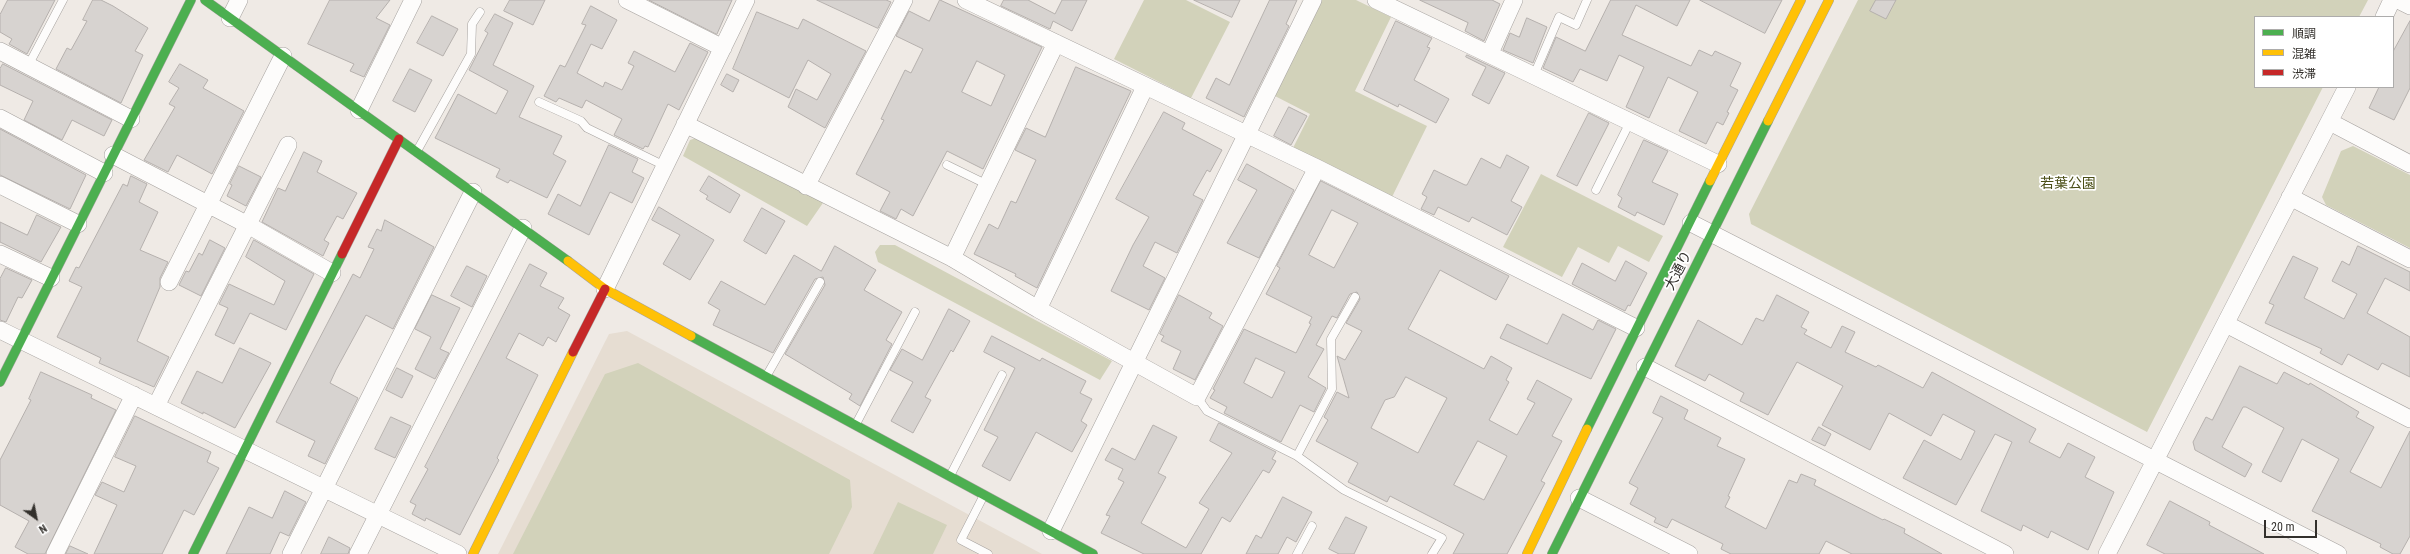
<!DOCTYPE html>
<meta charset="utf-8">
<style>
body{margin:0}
#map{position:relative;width:2410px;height:554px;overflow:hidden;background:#efeae5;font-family:"Roboto Condensed","Noto Sans JP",sans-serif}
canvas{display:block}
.legend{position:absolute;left:2254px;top:16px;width:140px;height:72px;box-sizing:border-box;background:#fff;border:1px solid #adacab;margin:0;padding:5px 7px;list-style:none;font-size:12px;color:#33302c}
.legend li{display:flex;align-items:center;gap:8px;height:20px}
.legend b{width:20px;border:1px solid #adacab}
.north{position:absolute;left:16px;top:498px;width:40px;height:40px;-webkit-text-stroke:3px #fff;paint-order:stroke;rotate:147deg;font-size:11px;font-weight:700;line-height:16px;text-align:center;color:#33302c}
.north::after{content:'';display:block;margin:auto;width:14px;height:18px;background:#33302c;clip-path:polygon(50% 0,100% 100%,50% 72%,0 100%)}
.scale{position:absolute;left:2264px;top:520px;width:53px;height:18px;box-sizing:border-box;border:2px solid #33302c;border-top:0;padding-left:5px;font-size:12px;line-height:14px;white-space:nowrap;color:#33302c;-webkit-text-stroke:3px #fff;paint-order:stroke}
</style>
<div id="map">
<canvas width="2410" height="554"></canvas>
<ul class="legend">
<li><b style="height:5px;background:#4caf50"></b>順調</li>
<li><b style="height:5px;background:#ffc107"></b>混雑</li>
<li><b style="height:5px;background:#c62828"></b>渋滞</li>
</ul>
<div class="north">N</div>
<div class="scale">20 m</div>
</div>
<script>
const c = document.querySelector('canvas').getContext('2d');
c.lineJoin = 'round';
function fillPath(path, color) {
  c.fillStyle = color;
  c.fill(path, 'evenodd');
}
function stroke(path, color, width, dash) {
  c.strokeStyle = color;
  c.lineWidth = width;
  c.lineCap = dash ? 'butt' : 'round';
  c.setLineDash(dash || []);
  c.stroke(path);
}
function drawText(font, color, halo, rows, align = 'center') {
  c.font = font + ' "Roboto Condensed","Noto Sans JP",sans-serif';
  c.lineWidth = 3.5;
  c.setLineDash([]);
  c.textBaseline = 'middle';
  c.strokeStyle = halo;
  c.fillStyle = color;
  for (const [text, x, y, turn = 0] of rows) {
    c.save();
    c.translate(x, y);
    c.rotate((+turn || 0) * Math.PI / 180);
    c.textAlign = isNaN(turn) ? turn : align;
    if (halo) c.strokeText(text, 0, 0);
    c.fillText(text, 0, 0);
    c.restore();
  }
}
const built = new Path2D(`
 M 627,331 L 1042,554 L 498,554 L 609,334 Z`);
const green = new Path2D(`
 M 1144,0 L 1186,0 L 1230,22 L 1191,98 L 1114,59 Z
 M 1319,0 L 1356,0 L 1391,17 L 1355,91 L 1427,126 L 1392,197 L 1293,148 L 1310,114 L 1273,95 Z
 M 1858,0 L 2368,0 L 2359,17 L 2255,17 L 2255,87 L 2323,87 L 2147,432 L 1751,224 L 1749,214 Z
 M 699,137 L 825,200 L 807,226 L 683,156 L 690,140 Z
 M 2353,146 L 2410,175 L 2410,248 L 2326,205 L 2322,197 L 2341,151 Z
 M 1541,174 L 1663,236 L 1649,262 L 1618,246 L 1609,263 L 1578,247 L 1562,277 L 1503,247 Z
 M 880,245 L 895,245 L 1112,361 L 1100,380 L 878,262 L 875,252 Z
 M 638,363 L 850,480 L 852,507 L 829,554 L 513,554 L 605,374 Z
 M 898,502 L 947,525 L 933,554 L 873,554 Z`);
const building = new Path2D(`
 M 8,0 L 55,0 L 27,54 L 9,44 L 12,39 L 0,32 L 0,15 Z
 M 93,0 L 101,0 L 113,6 L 148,28 L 135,51 L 143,55 L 121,103 L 56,69 L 67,48 L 71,50 L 87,21 L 83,20 Z
 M 330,0 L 390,0 L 376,18 L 390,25 L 364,77 L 350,71 L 354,64 L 308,44 Z
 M 510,0 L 545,0 L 533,25 L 504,11 Z
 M 649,0 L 732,0 L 717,34 Z
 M 817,0 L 886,0 L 891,2 L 878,28 Z
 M 940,0 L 1042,47 L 983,169 L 947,151 L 913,216 L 901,209 L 896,219 L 880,211 L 890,192 L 856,174 L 884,120 L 881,119 L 905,70 L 911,73 L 923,49 L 896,36 L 909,11 L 929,21 ZM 977,61 L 1005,75 L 991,106 L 962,92 Z
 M 1004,0 L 1028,0 L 1055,14 L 1062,0 L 1087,0 L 1072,31 L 1053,21 L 1050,29 L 1001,6 Z
 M 1194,0 L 1240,0 L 1232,17 Z
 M 1270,0 L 1297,0 L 1286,24 L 1289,26 L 1244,117 L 1206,98 L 1216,78 L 1229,85 Z
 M 1420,0 L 1492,0 L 1500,4 L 1484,41 L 1465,31 L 1468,23 Z
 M 1611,0 L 1690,0 L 1677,26 L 1636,5 L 1622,35 L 1691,66 L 1699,50 L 1712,56 L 1715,51 L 1741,63 L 1730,86 L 1738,90 L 1727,112 L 1729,113 L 1723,125 L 1717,122 L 1706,144 L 1679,131 L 1698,92 L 1668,77 L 1649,118 L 1626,107 L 1644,67 L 1619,55 L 1607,81 L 1580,69 L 1573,82 L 1543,68 L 1556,37 L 1585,51 Z
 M 1700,0 L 1782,0 L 1765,33 Z
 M 1876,0 L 1896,0 L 1886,19 L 1870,11 Z
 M 591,6 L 617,20 L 602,49 L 591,44 L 577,73 L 603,87 L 605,82 L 622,90 L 634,66 L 628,63 L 634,51 L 675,72 L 690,43 L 708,52 L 679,110 L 668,104 L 648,147 L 645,146 L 643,149 L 614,135 L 622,119 L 586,100 L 582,108 L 559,98 L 556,102 L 544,96 L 560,65 L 565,67 L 586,25 L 582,24 Z
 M 757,12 L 798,29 L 803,19 L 866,51 L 825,128 L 788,107 L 796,89 L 817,100 L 831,74 L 808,60 L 789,98 L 733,69 Z
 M 495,14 L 513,23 L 493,65 L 534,86 L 519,117 L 562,136 L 553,154 L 566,161 L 547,198 L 510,180 L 508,183 L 496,177 L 500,169 L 435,138 L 458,94 L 496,114 L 508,91 L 469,70 L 488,33 L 485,31 Z
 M 432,16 L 458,29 L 443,56 L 417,43 Z
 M 1527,18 L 1547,27 L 1533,63 L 1503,50 L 1510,33 L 1519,37 Z
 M 1396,21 L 1432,38 L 1427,47 L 1430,48 L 1414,80 L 1449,99 L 1436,123 L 1399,104 L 1398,107 L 1364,90 Z
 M 2410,21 L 2410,88 L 2394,120 L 2369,108 L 2379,87 L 2393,87 L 2393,52 Z
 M 1467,55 L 1505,73 L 1489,104 L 1472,95 L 1486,67 L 1466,57 Z
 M 3,64 L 112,120 L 104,136 L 72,120 L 62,140 L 24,120 L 33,101 L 0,85 L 0,69 Z
 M 180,64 L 208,80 L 203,88 L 244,111 L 212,174 L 177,155 L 168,172 L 144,160 L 175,107 L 169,104 L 179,88 L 169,82 Z
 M 1076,67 L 1131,91 L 1037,288 L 1015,276 L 1016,274 L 974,254 L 989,224 L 998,229 L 1011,201 L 1016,203 L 1036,160 L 1015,150 L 1026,128 L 1045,137 Z
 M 410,69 L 432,80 L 415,112 L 393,101 Z
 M 727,74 L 739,80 L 733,92 L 721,85 Z
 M 1289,107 L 1307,116 L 1291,145 L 1274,136 Z
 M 1164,112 L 1185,123 L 1182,129 L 1222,150 L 1210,172 L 1207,170 L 1193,195 L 1203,200 L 1177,253 L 1155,242 L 1143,266 L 1165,278 L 1149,310 L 1111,291 L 1133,245 L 1149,217 L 1116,199 Z
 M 1589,113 L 1609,123 L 1577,186 L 1557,176 Z
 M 0,129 L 86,175 L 70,209 L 0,175 Z
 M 1644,140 L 1668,151 L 1652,182 L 1678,194 L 1664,225 L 1637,212 L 1635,216 L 1618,207 L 1622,198 L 1618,195 Z
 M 609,145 L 638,159 L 632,172 L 644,178 L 632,203 L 610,192 L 589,235 L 548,214 L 558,194 L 580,206 Z
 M 304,152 L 322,161 L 317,172 L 357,193 L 343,219 L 337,216 L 324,240 L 329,243 L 323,256 L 262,222 L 278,188 L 285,191 Z
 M 1507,155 L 1529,167 L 1511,201 L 1522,207 L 1507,235 L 1472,217 L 1469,222 L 1438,207 L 1434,215 L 1421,209 L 1427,197 L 1422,194 L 1434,170 L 1465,185 L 1467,185 L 1481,158 L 1500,168 Z
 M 1247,164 L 1294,190 L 1259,258 L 1227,243 L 1257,190 L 1238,180 Z
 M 239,166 L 261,177 L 246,206 L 227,196 L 232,185 L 230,184 Z
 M 131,176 L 147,184 L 139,202 L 158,212 L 140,250 L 168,262 L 160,278 L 160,287 L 137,341 L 169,357 L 154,387 L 99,363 L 101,358 L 57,337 L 82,287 L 69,281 L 76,267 L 79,268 L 123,184 L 127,186 Z
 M 709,176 L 740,195 L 730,213 L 706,199 L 708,196 L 700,191 Z
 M 1321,181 L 1509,276 L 1496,300 L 1440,270 L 1408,329 L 1484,369 L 1491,356 L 1512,368 L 1506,380 L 1509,382 L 1489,420 L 1517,435 L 1535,403 L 1527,399 L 1537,380 L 1572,399 L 1552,436 L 1562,441 L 1541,481 L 1545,483 L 1507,554 L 1453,554 L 1464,534 L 1390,496 L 1387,502 L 1348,482 L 1358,463 L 1316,441 L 1328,420 L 1324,417 L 1337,392 L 1349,398 L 1337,356 L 1345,360 L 1362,331 L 1346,323 L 1360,299 L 1357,292 L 1350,294 L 1337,318 L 1332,316 L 1316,345 L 1324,349 L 1308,377 L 1326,388 L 1314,412 L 1300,405 L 1281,442 L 1224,413 L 1227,407 L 1210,398 L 1215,390 L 1213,389 L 1244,329 L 1296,353 L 1311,324 L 1309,323 L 1312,317 L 1266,294 L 1280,268 L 1277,266 ZM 1332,210 L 1358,223 L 1334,268 L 1309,255 ZM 1256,358 L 1285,372 L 1272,398 L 1244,383 ZM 1406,377 L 1447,398 L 1418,453 L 1371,428 L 1385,400 L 1394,397 ZM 1478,441 L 1507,456 L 1484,500 L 1454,485 Z
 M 659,207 L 714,240 L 690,280 L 663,264 L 680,235 L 652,220 Z
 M 762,208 L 785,221 L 766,254 L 744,241 Z
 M 37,215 L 61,227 L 41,262 L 0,242 L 0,222 L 27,235 Z
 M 385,220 L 434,247 L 393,329 L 366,315 L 336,370 L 330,383 L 358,398 L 325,464 L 308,456 L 315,441 L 276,422 L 353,274 L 360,278 L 374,249 L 368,247 L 377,229 L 381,231 Z
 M 210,240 L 225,248 L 201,296 L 179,285 L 186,271 L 189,272 L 199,253 L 202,255 Z
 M 254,240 L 314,274 L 286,330 L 250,313 L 234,344 L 215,335 L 228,308 L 219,304 L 229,284 L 274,305 L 285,281 L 246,257 Z
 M 835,246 L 876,270 L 864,290 L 902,312 L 886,340 L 892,344 L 860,406 L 849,399 L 852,394 L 785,354 L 825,285 L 823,277 L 815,279 L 773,353 L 713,325 L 720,310 L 708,303 L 721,281 L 765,305 L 794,255 L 821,271 Z
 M 2358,246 L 2410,272 L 2410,291 L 2385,278 L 2367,313 L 2410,337 L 2410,377 L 2382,363 L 2378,370 L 2348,354 L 2342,365 L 2320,353 L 2322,349 L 2265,323 L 2274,305 L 2269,303 L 2293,256 L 2318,268 L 2304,298 L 2344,319 L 2357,294 L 2332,281 L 2342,261 L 2349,265 Z
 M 1626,261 L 1647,273 L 1630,306 L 1628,305 L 1625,311 L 1572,284 L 1582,263 L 1615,281 Z
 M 530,264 L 547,273 L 540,286 L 564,298 L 558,308 L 570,315 L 556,342 L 548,337 L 543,346 L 519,333 L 506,358 L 538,375 L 497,458 L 499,460 L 460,535 L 426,518 L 425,521 L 412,514 L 416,505 L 410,502 L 428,469 L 425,467 Z
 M 467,266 L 487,276 L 472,307 L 451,296 Z
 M 6,268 L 32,280 L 22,298 L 18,297 L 6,322 L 0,320 L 0,279 Z
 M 432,295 L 460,308 L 440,349 L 449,353 L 435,379 L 415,369 L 431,337 L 415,329 Z
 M 1179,295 L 1212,313 L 1209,318 L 1223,326 L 1195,380 L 1173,369 L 1181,351 L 1161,341 L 1164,336 L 1160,334 Z
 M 1777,295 L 1809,312 L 1801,327 L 1807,330 L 1804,334 L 1831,348 L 1842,326 L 1855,332 L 1845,352 L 1876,367 L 1878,365 L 1923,388 L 1932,372 L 2036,429 L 2029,442 L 2060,458 L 2068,443 L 2095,457 L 2085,477 L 2114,492 L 2088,550 L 2051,531 L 2048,538 L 2023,525 L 2021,531 L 1981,511 L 2012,442 L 1995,434 L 1956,505 L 1903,478 L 1924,440 L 1961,460 L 1975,431 L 1943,414 L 1931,436 L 1889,413 L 1870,450 L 1822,425 L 1843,386 L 1797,362 L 1768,415 L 1740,401 L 1744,393 L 1709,374 L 1705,381 L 1675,366 L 1698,320 L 1742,345 L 1756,318 L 1763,321 Z
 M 949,309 L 970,321 L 953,352 L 951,350 L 925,397 L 931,400 L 913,433 L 891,421 L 913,382 L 890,370 L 902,349 L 922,360 Z
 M 1563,314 L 1593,330 L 1598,320 L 1616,329 L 1591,379 L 1500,338 L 1507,324 L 1547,344 Z
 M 992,336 L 1040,361 L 1042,358 L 1086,381 L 1080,393 L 1092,399 L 1081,421 L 1087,425 L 1072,452 L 1036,432 L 1010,481 L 982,466 L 998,437 L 984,430 L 1015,368 L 984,352 Z
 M 240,348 L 271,363 L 235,428 L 203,412 L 203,414 L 181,403 L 197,371 L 222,383 Z
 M 2240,366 L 2277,384 L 2284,372 L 2309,385 L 2310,383 L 2359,412 L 2356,417 L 2374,427 L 2350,472 L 2381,488 L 2410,431 L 2410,536 L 2400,554 L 2393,554 L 2380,547 L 2381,544 L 2312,511 L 2339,459 L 2302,439 L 2281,482 L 2262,472 L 2284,428 L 2246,407 L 2243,407 L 2222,447 L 2252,464 L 2245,477 L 2195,450 L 2193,442 L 2206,417 L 2212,420 Z
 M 397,368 L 413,376 L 402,398 L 386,390 Z
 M 41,372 L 92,395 L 91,398 L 116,410 L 45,554 L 28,554 L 15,547 L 29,521 L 0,505 L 0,460 L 31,400 L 29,399 Z
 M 1661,396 L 1688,410 L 1684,419 L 1721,438 L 1717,446 L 1745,459 L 1728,496 L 1730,497 L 1725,507 L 1766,529 L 1789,480 L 1797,483 L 1801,474 L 1816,480 L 1814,485 L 1883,520 L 1884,519 L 1905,529 L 1904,533 L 1942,554 L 1852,554 L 1826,541 L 1819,554 L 1731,554 L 1721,549 L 1723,544 L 1672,519 L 1667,528 L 1654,522 L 1656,518 L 1630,504 L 1638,488 L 1629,483 L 1663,418 L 1653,413 Z
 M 135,416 L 211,452 L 207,462 L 219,468 L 194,515 L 184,510 L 162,554 L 94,554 L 117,505 L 95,495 L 102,482 L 124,492 L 136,466 L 115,457 Z
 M 391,417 L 411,426 L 395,458 L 375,449 Z
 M 1219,423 L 1276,452 L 1272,459 L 1276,461 L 1269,473 L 1263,470 L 1230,522 L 1222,517 L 1201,554 L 1144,554 L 1101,533 L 1110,516 L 1106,515 L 1124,482 L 1118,479 L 1123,469 L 1105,460 L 1112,448 L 1135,460 L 1153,425 L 1177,437 L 1158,473 L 1166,477 L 1141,523 L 1186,548 L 1209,509 L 1199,503 L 1232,453 L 1210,441 Z
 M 1819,427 L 1831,434 L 1825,446 L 1812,440 Z
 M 285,491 L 306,502 L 289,536 L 280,532 L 270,554 L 226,554 L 249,507 L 272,518 Z
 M 1283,497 L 1312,512 L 1296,542 L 1287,537 L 1278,554 L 1246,554 L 1256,535 L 1261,538 Z
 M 2170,501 L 2210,522 L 2209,525 L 2264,554 L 2165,554 L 2147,545 Z
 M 1346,517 L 1367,527 L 1354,554 L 1339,554 L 1329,549 Z
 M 329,537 L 350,548 L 348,554 L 321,554 Z
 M 70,546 L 88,554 L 66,554 Z`);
const lane = new Path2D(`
 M 28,66 L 63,0
 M 1534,75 L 1559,17 L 1576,25 L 1587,0
 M 539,102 L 581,121 L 587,128 L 665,166
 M 417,151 L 471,54 L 472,24 L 480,12
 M 947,165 L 988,185
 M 1596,190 L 1630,122
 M 767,375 L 820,282
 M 1197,397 L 1207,411 L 1297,456 L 1344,490 L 1442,538 L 1432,554
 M 856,424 L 915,312
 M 1297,456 L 1332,389 L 1331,339 L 1355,297
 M 950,476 L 1002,375
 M 984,495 L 961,540 L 988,554
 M 1297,554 L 1312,526`);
const street = new Path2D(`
 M 627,0 L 723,48
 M 966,0 L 1317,168 L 1636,328
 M 1376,0 L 1718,164
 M 2398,0 L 2410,6
 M 2384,17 L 2392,0
 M 230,18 L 239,0
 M 0,51 L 131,119
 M 1490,53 L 1514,0
 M 359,110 L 413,0
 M 0,118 L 104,173
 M 2330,122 L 2410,164
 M 685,124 L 952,258 L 1038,309 L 1197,397 L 1317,168
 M 113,155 L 248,225 L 332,273
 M 0,185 L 78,224
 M 806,186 L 904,0
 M 2290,197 L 2410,259
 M 1691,223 L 2338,554
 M 0,254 L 51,278
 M 952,258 L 1056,43
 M 169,282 L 283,56
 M 605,289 L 746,0
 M 1038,309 L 1145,87
 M 2226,324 L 2410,419
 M 0,330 L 458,554
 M 1645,367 L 2005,554
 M 156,406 L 288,145
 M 1579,498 L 1689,554
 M 1051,531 L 1313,0
 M 55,554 L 134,395
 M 291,554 L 473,192
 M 358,554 L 523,228
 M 2107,554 L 2347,87`);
const fast = new Path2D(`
 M 205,0 L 568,261
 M 691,336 L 1093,554
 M 0,382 L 191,0
 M 1587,429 L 1710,181
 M 193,554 L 342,254
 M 1552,554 L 1768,121`);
const slow = new Path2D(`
 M 1768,121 L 1829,0
 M 1710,181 L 1801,0
 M 568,261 L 605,289 L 691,336
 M 473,554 L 573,352
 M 1527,554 L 1587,429`);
const jam = new Path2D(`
 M 342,254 L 399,139
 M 573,352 L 605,289`);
const parkNames = [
 ["若葉公園",2068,184]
];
const streetNames = [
 ["大通り",1679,271,-63]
];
fillPath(built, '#e6ddd2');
fillPath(green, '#d2d2ba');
fillPath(building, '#d7d3d0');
stroke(building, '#b5b0ad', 1);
stroke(lane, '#a6a29f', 9);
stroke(street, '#a6a29f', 18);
stroke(fast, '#a6a29f', 10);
stroke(slow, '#a6a29f', 10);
stroke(jam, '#a6a29f', 10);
stroke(lane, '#fdfcfb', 8);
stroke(street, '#fdfcfb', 17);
stroke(fast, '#4caf50', 9);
stroke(slow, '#ffc107', 9);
stroke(jam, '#c62828', 9);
drawText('14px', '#4a4e16', '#fff', parkNames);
drawText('14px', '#33302c', '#fff', streetNames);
</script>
